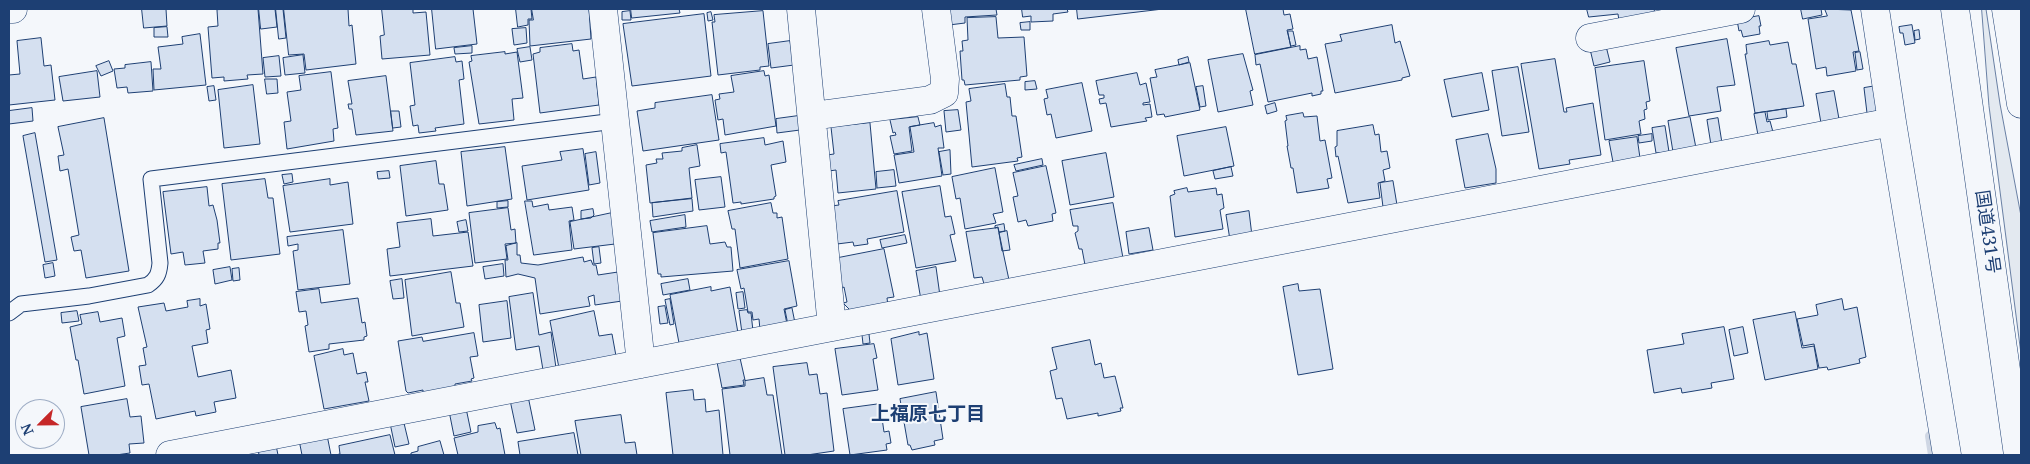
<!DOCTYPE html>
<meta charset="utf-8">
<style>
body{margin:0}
#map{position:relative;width:2030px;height:464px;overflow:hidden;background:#f4f7fb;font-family:"Noto Serif",serif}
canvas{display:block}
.frame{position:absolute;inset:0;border:10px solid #1d3f73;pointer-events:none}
.north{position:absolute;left:15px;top:399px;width:50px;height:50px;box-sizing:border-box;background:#f4f7fb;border:1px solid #9eadc5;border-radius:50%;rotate:247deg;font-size:14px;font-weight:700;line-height:20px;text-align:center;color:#1d3f73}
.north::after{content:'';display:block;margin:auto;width:18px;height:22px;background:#c62828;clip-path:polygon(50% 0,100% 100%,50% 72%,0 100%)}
</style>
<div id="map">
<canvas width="2030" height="464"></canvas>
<div class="frame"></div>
<div class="north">N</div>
</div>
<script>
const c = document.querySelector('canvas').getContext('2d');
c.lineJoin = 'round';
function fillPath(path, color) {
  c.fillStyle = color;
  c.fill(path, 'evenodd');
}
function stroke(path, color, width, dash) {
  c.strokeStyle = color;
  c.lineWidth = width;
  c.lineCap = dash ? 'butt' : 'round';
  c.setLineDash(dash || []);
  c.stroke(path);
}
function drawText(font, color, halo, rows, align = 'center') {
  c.font = font + ' "Noto Serif","Noto Sans JP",serif';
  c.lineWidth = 4;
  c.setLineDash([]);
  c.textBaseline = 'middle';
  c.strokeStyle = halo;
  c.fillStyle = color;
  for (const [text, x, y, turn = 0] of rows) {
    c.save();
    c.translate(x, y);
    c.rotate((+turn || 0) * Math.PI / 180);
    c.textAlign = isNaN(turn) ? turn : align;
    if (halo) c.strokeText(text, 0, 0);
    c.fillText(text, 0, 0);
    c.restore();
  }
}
const green = new Path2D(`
 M 1982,9 L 1986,9 L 2000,104 L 2021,216 L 2021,354 L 1989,106 Z`);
const stream = new Path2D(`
 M 1930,436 L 1933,455`);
const building = new Path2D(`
 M 142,9 L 166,9 L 167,26 L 144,28 Z
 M 258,9 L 263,74 L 247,75 L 248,79 L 224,81 L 224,77 L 212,78 L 208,27 L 218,26 L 217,10 Z
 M 259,9 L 275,9 L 277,27 L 261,29 Z
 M 276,9 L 283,9 L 286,38 L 279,39 Z
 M 284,9 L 348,9 L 349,26 L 352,25 L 356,64 L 306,70 L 304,54 L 289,55 Z
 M 382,9 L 413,9 L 413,13 L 426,12 L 430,55 L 382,59 L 380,36 L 384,35 Z
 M 432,9 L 473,9 L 477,44 L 436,49 Z
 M 516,9 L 531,9 L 532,19 L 528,19 L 528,25 L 518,27 Z
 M 532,9 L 589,9 L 591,39 L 530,46 L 529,20 L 533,20 Z
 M 631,9 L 679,9 L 680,13 L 632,18 Z
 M 948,9 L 996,9 L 997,15 L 965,17 L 965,23 L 949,25 Z
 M 1022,9 L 1067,9 L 1068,12 L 1053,14 L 1053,21 L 1031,22 L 1031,16 L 1023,17 Z
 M 1077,9 L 1163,9 L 1078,19 Z
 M 1246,9 L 1283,9 L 1284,15 L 1290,14 L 1293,29 L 1287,30 L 1291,47 L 1255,54 Z
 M 1587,9 L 1654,9 L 1655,14 L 1619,21 L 1618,14 L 1589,17 Z
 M 1801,9 L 1821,9 L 1822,15 L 1803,19 Z
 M 1825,9 L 1851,10 L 1859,51 L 1853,52 L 1856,71 L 1827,76 L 1826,67 L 1816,69 L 1808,19 L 1827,16 Z
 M 630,11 L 631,20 L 622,20 L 622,12 Z
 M 763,11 L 769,66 L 760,67 L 760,70 L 718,75 L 712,22 L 715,22 L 714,15 Z
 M 711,12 L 713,20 L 708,21 L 707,13 Z
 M 704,14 L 711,76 L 632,86 L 623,24 Z
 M 1759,16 L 1761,26 L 1759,26 L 1760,34 L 1743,37 L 1741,30 L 1739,31 L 1737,20 Z
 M 996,17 L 998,38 L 1024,37 L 1027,76 L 1020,77 L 1020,80 L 965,85 L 964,80 L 962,80 L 960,51 L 963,51 L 962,41 L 968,40 L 967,18 Z
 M 1030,22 L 1030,30 L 1021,30 L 1020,23 Z
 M 1392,25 L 1395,43 L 1400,41 L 1410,76 L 1402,78 L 1402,80 L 1335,93 L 1325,44 L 1342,41 L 1340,35 Z
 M 1912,25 L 1915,43 L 1905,45 L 1903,33 L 1900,33 L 1899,27 Z
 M 167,27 L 168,37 L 154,37 L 154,28 Z
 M 526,28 L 527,43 L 514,45 L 512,29 Z
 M 1919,30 L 1920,39 L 1915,40 L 1914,31 Z
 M 1288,31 L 1293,31 L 1296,45 L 1291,46 Z
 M 200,34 L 206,85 L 154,90 L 153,69 L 161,69 L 158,47 L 183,44 L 182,37 Z
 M 41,38 L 44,66 L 51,65 L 55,100 L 9,105 L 9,75 L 20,74 L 17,41 Z
 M 1727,39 L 1735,85 L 1717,87 L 1721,111 L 1689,116 L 1676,48 Z
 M 790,41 L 794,65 L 771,68 L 768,44 Z
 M 1769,41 L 1770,45 L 1788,42 L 1792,64 L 1796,64 L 1804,106 L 1755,113 L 1745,54 L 1747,54 L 1746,45 Z
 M 572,44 L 573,51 L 579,50 L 583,79 L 596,77 L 599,105 L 540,113 L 533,54 L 540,52 L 540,48 Z
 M 472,46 L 472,53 L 455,54 L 454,48 Z
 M 1300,46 L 1300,50 L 1306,49 L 1308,59 L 1317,57 L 1323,91 L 1321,91 L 1321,94 L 1312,96 L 1312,93 L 1268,102 L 1260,64 L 1256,65 L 1255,55 Z
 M 1606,46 L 1610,62 L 1594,66 L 1590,49 Z
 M 530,47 L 532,60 L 520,62 L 517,49 Z
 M 505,52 L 505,54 L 517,52 L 523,98 L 512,99 L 514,120 L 479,124 L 469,62 L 472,61 L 471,56 Z
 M 1860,52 L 1863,69 L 1857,70 L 1855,53 Z
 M 1243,54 L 1253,90 L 1250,91 L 1253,105 L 1218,112 L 1208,60 Z
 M 303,55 L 305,73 L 285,75 L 283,58 Z
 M 279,56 L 281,76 L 265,77 L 263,58 Z
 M 455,57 L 456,62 L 462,61 L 464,79 L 459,80 L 464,124 L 435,128 L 436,131 L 419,133 L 418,125 L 413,126 L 410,106 L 415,105 L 410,63 Z
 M 1188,57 L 1189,62 L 1179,65 L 1178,60 Z
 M 1555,59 L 1564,112 L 1567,112 L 1566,108 L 1593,103 L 1601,155 L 1569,160 L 1570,164 L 1539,169 L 1521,64 Z
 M 109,61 L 113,71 L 101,76 L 96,66 Z
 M 1644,61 L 1650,101 L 1646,102 L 1647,109 L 1644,110 L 1645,119 L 1639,121 L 1641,134 L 1605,140 L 1595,68 Z
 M 151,62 L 153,91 L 128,93 L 127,87 L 117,88 L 114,69 L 125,68 L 125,65 Z
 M 1190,63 L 1200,110 L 1165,117 L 1164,114 L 1157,115 L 1150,78 L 1157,77 L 1155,70 Z
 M 1518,67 L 1529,132 L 1502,136 L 1492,71 Z
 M 97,71 L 100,97 L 63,101 L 59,77 Z
 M 764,71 L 765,76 L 769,75 L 776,126 L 725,135 L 723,119 L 718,120 L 715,100 L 720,99 L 719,94 L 734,92 L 731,76 Z
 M 331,72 L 338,128 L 333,129 L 334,141 L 287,149 L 284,122 L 291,121 L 287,92 L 301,90 L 299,76 Z
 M 1137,73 L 1140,85 L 1146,83 L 1150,102 L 1143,103 L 1143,105 L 1150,104 L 1152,117 L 1145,118 L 1147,121 L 1111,127 L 1106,103 L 1100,104 L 1099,99 L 1104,98 L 1104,95 L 1099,95 L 1096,81 Z
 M 1482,73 L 1489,110 L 1452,117 L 1444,80 Z
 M 386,76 L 393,131 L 356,135 L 352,109 L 349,109 L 348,104 L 352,104 L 348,81 Z
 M 265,79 L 277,79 L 278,93 L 267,94 Z
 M 1035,81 L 1037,89 L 1025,90 L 1025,82 Z
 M 1082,83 L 1092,131 L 1056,138 L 1051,114 L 1047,115 L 1044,99 L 1048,98 L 1046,90 Z
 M 1005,84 L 1007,97 L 1010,97 L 1012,116 L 1016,116 L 1022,157 L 1017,158 L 1018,161 L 972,167 L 966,102 L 971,101 L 969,89 Z
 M 253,85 L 260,144 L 224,148 L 218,90 Z
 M 214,86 L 216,100 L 209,101 L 207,87 Z
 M 1203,86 L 1206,106 L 1200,107 L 1196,87 Z
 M 1876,86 L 1880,111 L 1867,113 L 1864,88 Z
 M 1834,91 L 1839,119 L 1821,123 L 1816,94 Z
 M 712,95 L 719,140 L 643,151 L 637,111 L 655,108 L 655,103 Z
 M 1275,103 L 1277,111 L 1267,114 L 1265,106 Z
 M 32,108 L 33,121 L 9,124 L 9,111 Z
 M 1786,109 L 1787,117 L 1768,120 L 1767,112 Z
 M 958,110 L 961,130 L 946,132 L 944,111 Z
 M 391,111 L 399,111 L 401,127 L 393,128 Z
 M 1765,112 L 1767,122 L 1770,121 L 1773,132 L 1758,135 L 1754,114 Z
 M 1303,113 L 1304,117 L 1317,116 L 1320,141 L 1325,140 L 1332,178 L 1327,179 L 1329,188 L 1297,193 L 1293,168 L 1291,168 L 1287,146 L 1288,146 L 1285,121 L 1287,120 L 1286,116 Z
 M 798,116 L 800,130 L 777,133 L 776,119 Z
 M 918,117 L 920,125 L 909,127 L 912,151 L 894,154 L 890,136 L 896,135 L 895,132 L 893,133 L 890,120 Z
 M 1690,117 L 1696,148 L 1673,152 L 1668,121 Z
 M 104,118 L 129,271 L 86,278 L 81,250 L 74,251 L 71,237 L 79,235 L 68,169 L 60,171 L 58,156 L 64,155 L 58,127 Z
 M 1718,118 L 1722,143 L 1711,145 L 1707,120 Z
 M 870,123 L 876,189 L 838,193 L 836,170 L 829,171 L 827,155 L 834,154 L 831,127 Z
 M 934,123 L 935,127 L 941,125 L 944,148 L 938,148 L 942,176 L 899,183 L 894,155 L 914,152 L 910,127 Z
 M 1373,125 L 1375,135 L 1379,134 L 1381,152 L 1387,151 L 1390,168 L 1383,170 L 1385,181 L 1378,183 L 1380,198 L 1348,203 L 1338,156 L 1336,157 L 1335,147 L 1337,146 L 1337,131 Z
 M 1665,126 L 1669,152 L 1656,153 L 1652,128 Z
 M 1226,127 L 1234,166 L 1184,176 L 1177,136 Z
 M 35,133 L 57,260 L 45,262 L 23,136 Z
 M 1488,134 L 1496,169 L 1496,183 L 1465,188 L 1456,140 Z
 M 1652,134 L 1652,141 L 1639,143 L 1638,136 Z
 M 1637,137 L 1640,158 L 1613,162 L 1609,141 Z
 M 764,138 L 765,145 L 783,141 L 786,162 L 771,165 L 776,196 L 774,197 L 774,199 L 741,204 L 741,202 L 733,203 L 726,152 L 721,153 L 720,144 Z
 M 697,145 L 700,166 L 689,168 L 692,198 L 650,203 L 646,165 L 657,163 L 656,159 L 663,159 L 662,153 L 682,151 L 682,148 Z
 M 505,147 L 512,199 L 467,206 L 461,152 Z
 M 583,149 L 589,190 L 527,200 L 522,166 L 562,160 L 560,152 Z
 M 950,150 L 951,174 L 943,175 L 939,152 Z
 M 596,152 L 600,183 L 589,185 L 585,154 Z
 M 1106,153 L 1114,197 L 1070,205 L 1062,161 Z
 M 1042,159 L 1043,165 L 1016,171 L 1014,165 Z
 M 436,161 L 439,184 L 444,184 L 448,210 L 406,216 L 400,166 Z
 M 1046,166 L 1056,213 L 1052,214 L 1053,221 L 1028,226 L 1026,220 L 1018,222 L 1013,197 L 1018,196 L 1013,173 Z
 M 1231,167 L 1233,176 L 1215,179 L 1213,171 Z
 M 995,168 L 1003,212 L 993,214 L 996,223 L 965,229 L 960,198 L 956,199 L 952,177 Z
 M 894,170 L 896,186 L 877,188 L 876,172 Z
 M 389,171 L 390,178 L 378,179 L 377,172 Z
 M 292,174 L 293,182 L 284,184 L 282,175 Z
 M 721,177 L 725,207 L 699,210 L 695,180 Z
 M 265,179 L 268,198 L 273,198 L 280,254 L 231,260 L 222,184 Z
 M 330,179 L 330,185 L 348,182 L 353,224 L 290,232 L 283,186 Z
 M 1393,181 L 1397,205 L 1383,207 L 1380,183 Z
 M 940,186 L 945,217 L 951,216 L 955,234 L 950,235 L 956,261 L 916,268 L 902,192 Z
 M 207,187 L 209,206 L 213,205 L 217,220 L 220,243 L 218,243 L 218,249 L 203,251 L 205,263 L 185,265 L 183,252 L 171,254 L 163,192 Z
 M 1187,188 L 1188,192 L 1216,188 L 1217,195 L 1222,194 L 1224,208 L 1220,210 L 1223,229 L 1175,237 L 1170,196 L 1175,194 L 1174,191 Z
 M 897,191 L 904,232 L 867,239 L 868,244 L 854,246 L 853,242 L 837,244 L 831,206 L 839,205 L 838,201 Z
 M 692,199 L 693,211 L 653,217 L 652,203 Z
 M 508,201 L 508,207 L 497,208 L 497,202 Z
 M 525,201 L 532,201 L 533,207 L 548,204 L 549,210 L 572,207 L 574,220 L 569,221 L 572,250 L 534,255 Z
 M 771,203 L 773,213 L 777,213 L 777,218 L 782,217 L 788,259 L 740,268 L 735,229 L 732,229 L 728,211 Z
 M 1113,203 L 1123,258 L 1085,265 L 1082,249 L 1079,249 L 1075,233 L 1078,231 L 1078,226 L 1073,226 L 1070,210 Z
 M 508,208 L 511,230 L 515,229 L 516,243 L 505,244 L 507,259 L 475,263 L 469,213 Z
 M 593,209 L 594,215 L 591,218 L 581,219 L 581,211 Z
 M 1249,211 L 1252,236 L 1230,240 L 1226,215 Z
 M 612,213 L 615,244 L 574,249 L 570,222 Z
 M 685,215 L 686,227 L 652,232 L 650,221 Z
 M 431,219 L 433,236 L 468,232 L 473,266 L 390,276 L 387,249 L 400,247 L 397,223 Z
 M 466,220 L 468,231 L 459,232 L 457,222 Z
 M 1004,224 L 1005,231 L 999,232 L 998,227 L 995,228 L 995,226 Z
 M 707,226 L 710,244 L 725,242 L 727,247 L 731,247 L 733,271 L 661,277 L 661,274 L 658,274 L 653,233 Z
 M 998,228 L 1009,280 L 984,284 L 982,277 L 974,278 L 966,232 Z
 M 1149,228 L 1153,250 L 1129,254 L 1126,232 Z
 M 343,230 L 350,284 L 298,290 L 293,251 L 298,250 L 298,244 L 288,246 L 287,237 Z
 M 1007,231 L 1010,250 L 1002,251 L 999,233 Z
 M 905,235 L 907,243 L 882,248 L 880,240 Z
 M 517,243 L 517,255 L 520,255 L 521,263 L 538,265 L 583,257 L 584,262 L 591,260 L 593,265 L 596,265 L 598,275 L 618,272 L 622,301 L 595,305 L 594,295 L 588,297 L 590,306 L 540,314 L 535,278 L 518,274 L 506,277 L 505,260 L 508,260 L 506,246 Z
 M 599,247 L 601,263 L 594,264 L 592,248 Z
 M 884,249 L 894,297 L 887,298 L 888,306 L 853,313 L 843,303 L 847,302 L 844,287 L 842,288 L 837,262 L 838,258 Z
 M 789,261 L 797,306 L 784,309 L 787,324 L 760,330 L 759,319 L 753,320 L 752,312 L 748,312 L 744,288 L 741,289 L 737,270 Z
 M 53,263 L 55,276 L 45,278 L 43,265 Z
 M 503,264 L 504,276 L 485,279 L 483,267 Z
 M 230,267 L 232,280 L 215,284 L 213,270 Z
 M 936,267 L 940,296 L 921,300 L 916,271 Z
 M 239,268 L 240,280 L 233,281 L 232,269 Z
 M 451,272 L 456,303 L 460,303 L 464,327 L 412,336 L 405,280 Z
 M 402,279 L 404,298 L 393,299 L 390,281 Z
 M 688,279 L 690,290 L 663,295 L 661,284 Z
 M 1298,284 L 1299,291 L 1320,289 L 1333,369 L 1298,375 L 1283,287 Z
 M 711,287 L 711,291 L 730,287 L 738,333 L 679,343 L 670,295 Z
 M 319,289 L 321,303 L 358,298 L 362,323 L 365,322 L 367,336 L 364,337 L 364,340 L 329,344 L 329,349 L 309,352 L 305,326 L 308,325 L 306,311 L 299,312 L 296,292 Z
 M 743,292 L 745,308 L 738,309 L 736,293 Z
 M 533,293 L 539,335 L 551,332 L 556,368 L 543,370 L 539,346 L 516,350 L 509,297 Z
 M 200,299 L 200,306 L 206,304 L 210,329 L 206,330 L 208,343 L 192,346 L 198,377 L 231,370 L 236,398 L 214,402 L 216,412 L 196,416 L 195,411 L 156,419 L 149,384 L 142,385 L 139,366 L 146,365 L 143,348 L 147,347 L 138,307 L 164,303 L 166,311 L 188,307 L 187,301 Z
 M 670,299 L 674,324 L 670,325 L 665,300 Z
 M 1842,299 L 1844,310 L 1857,307 L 1866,357 L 1859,359 L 1860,363 L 1828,370 L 1827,367 L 1819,368 L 1814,344 L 1803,346 L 1797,319 L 1818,315 L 1816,305 Z
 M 507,301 L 511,338 L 483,342 L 479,305 Z
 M 665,306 L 668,323 L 660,324 L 658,307 Z
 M 792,308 L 795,323 L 788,325 L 785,310 Z
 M 747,310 L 748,313 L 751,313 L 753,331 L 742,333 L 739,311 Z
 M 77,311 L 79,321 L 62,323 L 61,313 Z
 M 594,311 L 599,336 L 612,334 L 616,356 L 559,368 L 550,321 Z
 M 98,312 L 100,322 L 122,318 L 125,336 L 117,338 L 125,386 L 84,394 L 78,360 L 76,360 L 70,327 L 82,324 L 80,315 Z
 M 1795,312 L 1802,348 L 1814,346 L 1818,369 L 1765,380 L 1753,320 Z
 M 1724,327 L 1734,379 L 1711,383 L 1712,388 L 1682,393 L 1681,388 L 1654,393 L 1647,350 L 1684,344 L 1682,334 Z
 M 1743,327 L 1748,353 L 1734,356 L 1729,330 Z
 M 919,332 L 919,335 L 927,333 L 934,379 L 898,385 L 891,339 Z
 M 474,333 L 478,356 L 470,357 L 474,378 L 471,379 L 472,381 L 455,384 L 455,388 L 423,394 L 423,390 L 408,393 L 406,391 L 398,341 L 422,337 L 423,341 Z
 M 869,334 L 870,343 L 863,344 L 862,335 Z
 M 1090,340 L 1095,365 L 1101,363 L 1104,378 L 1115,376 L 1123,408 L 1120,408 L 1121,411 L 1098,416 L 1098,413 L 1067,419 L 1062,398 L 1056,399 L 1050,371 L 1057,369 L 1052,348 Z
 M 874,344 L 877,358 L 873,359 L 878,390 L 842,395 L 835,349 Z
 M 343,349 L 344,355 L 353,353 L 357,374 L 366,372 L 368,382 L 365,382 L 369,401 L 324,409 L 314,356 Z
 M 740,358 L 745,380 L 743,380 L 744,385 L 722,388 L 717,362 Z
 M 807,363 L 809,375 L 817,374 L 820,394 L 827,393 L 834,451 L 807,455 L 785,455 L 773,367 Z
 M 764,378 L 767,395 L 773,395 L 782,455 L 730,455 L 722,389 L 745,386 L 745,381 Z
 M 693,390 L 694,400 L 705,399 L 706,412 L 719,410 L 723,455 L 673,455 L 666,393 Z
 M 936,392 L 943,439 L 934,441 L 935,445 L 912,450 L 910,445 L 908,445 L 900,399 Z
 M 528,396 L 535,430 L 517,433 L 510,400 Z
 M 127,399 L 130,417 L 141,416 L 144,443 L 129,444 L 130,453 L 116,455 L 89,455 L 81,407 Z
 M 880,404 L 884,432 L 889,431 L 891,443 L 886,444 L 887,450 L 850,455 L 843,409 Z
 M 466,408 L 471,432 L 454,436 L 449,411 Z
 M 621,415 L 625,443 L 635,442 L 637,455 L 581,455 L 575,421 Z
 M 403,419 L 409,444 L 395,447 L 390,423 Z
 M 495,423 L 497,429 L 500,428 L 505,455 L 458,455 L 454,438 L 478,432 L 478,426 Z
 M 574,433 L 578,455 L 520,455 L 518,442 Z
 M 327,435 L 331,455 L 302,455 L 299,440 Z
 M 390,435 L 395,455 L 335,455 L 340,454 L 339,446 Z
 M 440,441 L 444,455 L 411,455 L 411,453 L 418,451 L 418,447 Z
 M 276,445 L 278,455 L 259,455 L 258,449 Z`);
const lane = new Path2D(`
 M 9,313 L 21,304 L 89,296 L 148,285 C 157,279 159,274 160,263 L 151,179 L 615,121`);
const street = new Path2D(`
 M 9,9 L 13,9
 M 603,9 L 641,364
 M 801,9 L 832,327
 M 1590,38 L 1741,9
 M 812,116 L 930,100 L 944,93 L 945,79 L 936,9
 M 1892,122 L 1947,455
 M 170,455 L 1892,122 L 1875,9`);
const highway = new Path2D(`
 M 1955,9 L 2018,455
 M 2006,9 L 2021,104`);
const streetNames = [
 ["国道431号",1987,232,82]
];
const neighbourhoodNames = [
 ["上福原七丁目",928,415]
];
fillPath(green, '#e3e9f0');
stroke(green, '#687fa3', 1);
stroke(stream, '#cfd7e4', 10);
fillPath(building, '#d5e0f0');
stroke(building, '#1d3f73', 1);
stroke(lane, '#1d3f73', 17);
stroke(street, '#1d3f73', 29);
stroke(highway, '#1d3f73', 29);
stroke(lane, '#f4f7fb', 15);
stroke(street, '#f4f7fb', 28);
stroke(highway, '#f4f7fb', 28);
drawText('18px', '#1d3f73', '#f4f7fb', streetNames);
drawText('bold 19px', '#1d3f73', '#f4f7fb', neighbourhoodNames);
</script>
